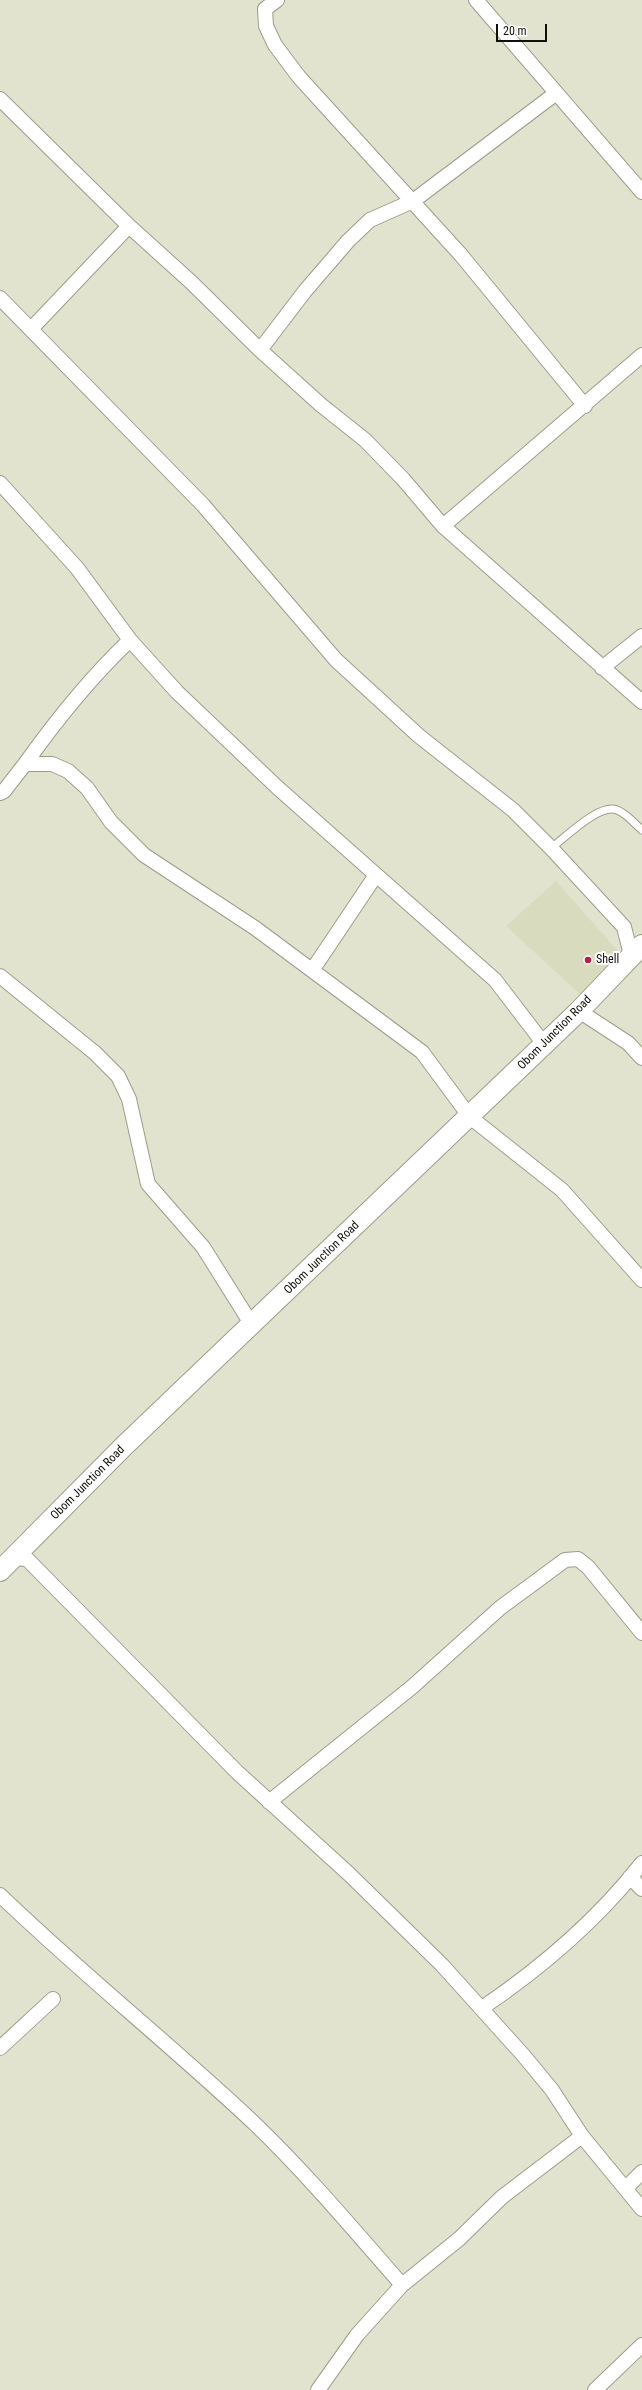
<!DOCTYPE html>
<style>
body{margin:0}
#map{position:relative;width:642px;height:2390px;overflow:hidden;background:#e2e3ce;font-family:"Roboto Condensed",sans-serif}
canvas{display:block}
.scale{position:absolute;left:496px;top:24px;width:51px;height:18px;box-sizing:border-box;border:2px solid #0f1009;border-top:0;padding-left:5px;font-size:12px;line-height:14px;white-space:nowrap;color:#0f1009;-webkit-text-stroke:3px #fff;paint-order:stroke}
</style>
<div id="map">
<canvas width="642" height="2390"></canvas>
<div class="scale">20 m</div>
</div>
<script>
const c = document.querySelector('canvas').getContext('2d');
c.lineJoin = 'round';
function fillPath(path, color) {
  c.fillStyle = color;
  c.fill(path, 'evenodd');
}
function stroke(path, color, width, dash) {
  c.strokeStyle = color;
  c.lineWidth = width;
  c.lineCap = dash ? 'butt' : 'round';
  c.setLineDash(dash || []);
  c.stroke(path);
}
function drawText(font, color, halo, rows, align = 'center') {
  c.font = font + ' "Roboto Condensed",sans-serif';
  c.lineWidth = 4;
  c.setLineDash([]);
  c.textBaseline = 'middle';
  c.strokeStyle = halo;
  c.fillStyle = color;
  for (const [text, x, y, turn = 0] of rows) {
    c.save();
    c.translate(x, y);
    c.rotate((+turn || 0) * Math.PI / 180);
    c.textAlign = isNaN(turn) ? turn : align;
    if (halo) c.strokeText(text, 0, 0);
    c.fillText(text, 0, 0);
    c.restore();
  }
}
const built = new Path2D(`
 M 556,881 L 624,958 L 585,999 L 506,926 Z`);
const service = new Path2D(`
 M 551,848 C 565,838 599,803 617,810 C 626,813 635,824 642,830`);
const minor = new Path2D(`
 M 277,0 L 265,9 L 266,26 L 275,45 L 299,77 L 461,255 L 585,406
 M 476,0 L 642,192
 M 0,99 L 129,226 L 191,282 L 260,350 L 321,405 L 365,440 L 403,479 L 443,526 L 642,702
 M 0,298 L 203,505 L 336,660 L 419,736 L 513,810 L 551,848 L 624,927 L 631,955
 M 31,329 L 129,226
 M 260,350 L 305,291 L 348,241 L 370,220 L 413,201 L 555,94
 M 0,483 L 77,568 L 130,640 L 177,692 L 278,788 L 495,980 L 544,1044
 M 443,526 L 642,355
 M 602,668 L 642,636
 M 25,764 C 57,719 90,678 130,640
 M 0,793 L 4,791 L 25,764 L 52,764 L 68,771 L 87,788 L 111,822 L 144,855 L 255,928 L 422,1052 L 470,1117 L 562,1190 L 642,1280
 M 313,969 L 376,875
 M 0,976 L 95,1053 L 118,1076 L 129,1099 L 148,1184 L 203,1247 L 252,1325
 M 579,1011 L 628,1043 L 642,1058
 M 12,1558 L 27,1559 L 237,1772 L 349,1874 L 442,1965 L 524,2056 L 552,2090 L 582,2136 L 642,2209
 M 269,1802 L 412,1687 L 500,1608 L 565,1560 L 578,1559 L 588,1567 L 642,1633
 M 630,1877 L 642,1889
 M 0,1895 C 82,1974 171,2045 254,2123 C 307,2174 354,2230 402,2285
 M 482,2008 C 541,1968 598,1919 642,1863
 M 0,2048 L 53,1999
 M 626,2188 L 642,2172
 M 318,2390 L 357,2335 L 402,2285 L 459,2239 L 502,2197 L 582,2136
 M 595,2390 L 642,2345`);
const secondary = new Path2D(`
 M 0,1571 L 124,1446 L 579,1011 L 642,945`);
const markers = [
 [588,960,4,"#b32044"]
];
const poiNames = [
 ["Shell",596,960]
];
const streetNames = [
 ["Obom Junction Road",555,1033,-45],
 ["Obom Junction Road",322,1258,-44],
 ["Obom Junction Road",88,1483,-45]
];
fillPath(built, '#d9dbbe');
stroke(service, '#9c9e8a', 9);
stroke(minor, '#9c9e8a', 16);
stroke(secondary, '#9c9e8a', 22);
stroke(service, '#fff', 7);
stroke(minor, '#fff', 14);
stroke(secondary, '#fff', 20);
for (const [x, y, r, color] of markers) {
  const dot = new Path2D();
  dot.arc(x, y, r, 0, 2 * Math.PI);
  c.fillStyle = color;
  c.fill(dot);
  stroke(dot, '#fff', 1.5);
}
drawText('12px', '#0f1009', '#fff', poiNames, 'left');
drawText('12px', '#0f1009', '#fff', streetNames);
</script>
